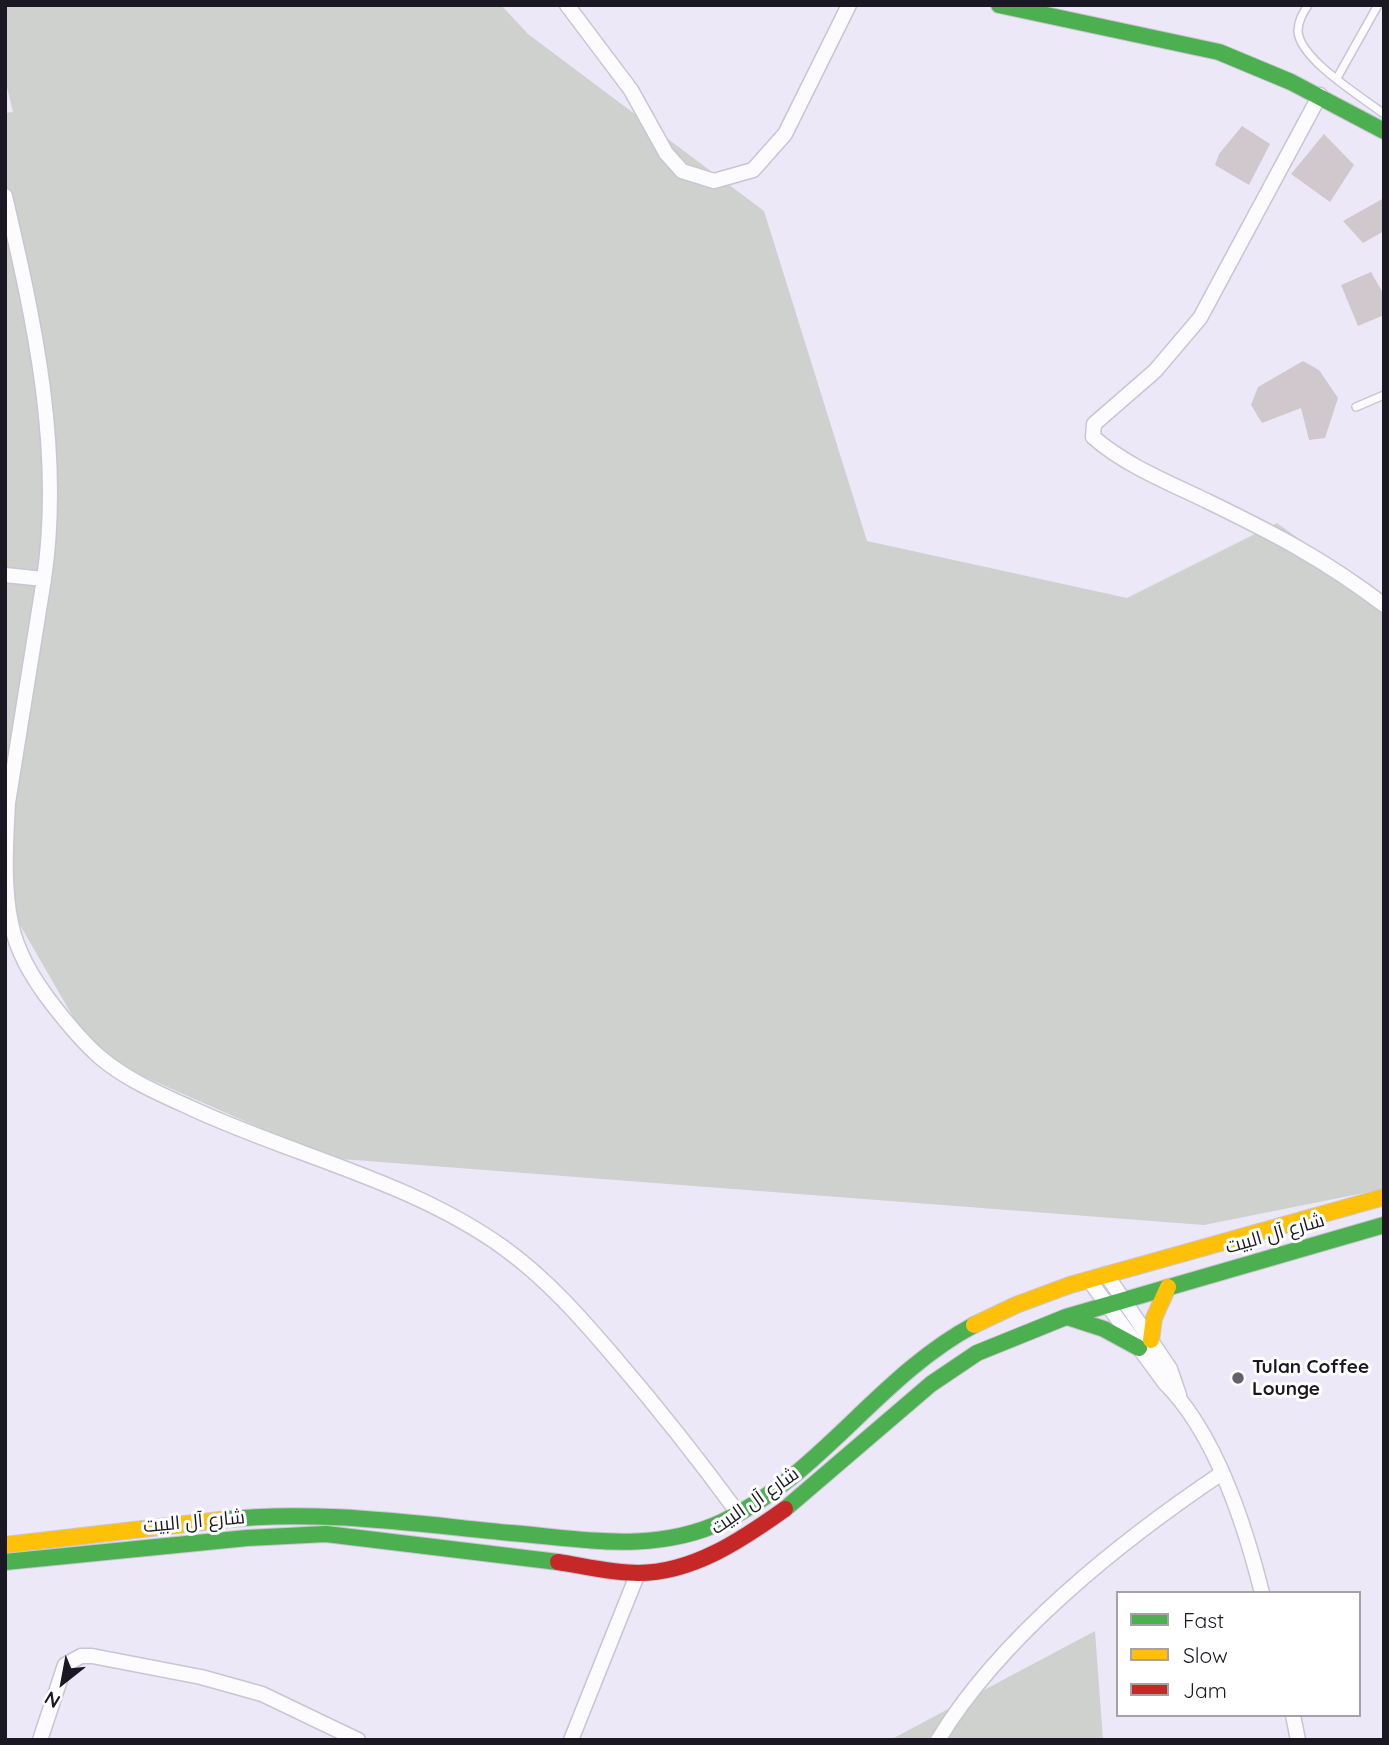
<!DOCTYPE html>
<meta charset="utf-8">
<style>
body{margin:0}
#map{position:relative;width:1389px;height:1745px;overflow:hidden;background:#ece8f7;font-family:Quicksand,sans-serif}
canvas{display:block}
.frame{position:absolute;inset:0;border:7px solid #1b1723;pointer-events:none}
.legend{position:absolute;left:1116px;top:1591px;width:245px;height:126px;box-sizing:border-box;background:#fff;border:2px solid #a4a2a7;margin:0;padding:9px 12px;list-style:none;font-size:21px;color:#1b1723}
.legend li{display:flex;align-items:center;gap:14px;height:35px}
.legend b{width:35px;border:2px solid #a4a2a7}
.north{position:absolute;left:28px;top:1647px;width:70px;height:70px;-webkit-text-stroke:5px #fff;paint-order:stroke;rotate:211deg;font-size:19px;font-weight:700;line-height:28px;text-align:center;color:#1b1723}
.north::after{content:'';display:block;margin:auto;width:24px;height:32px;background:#1b1723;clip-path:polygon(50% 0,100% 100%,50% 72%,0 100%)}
</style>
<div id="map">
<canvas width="1389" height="1745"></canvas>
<div class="frame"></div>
<ul class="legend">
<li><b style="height:9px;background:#4caf50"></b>Fast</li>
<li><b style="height:9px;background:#ffc107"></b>Slow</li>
<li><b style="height:9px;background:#c62828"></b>Jam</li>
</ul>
<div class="north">N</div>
</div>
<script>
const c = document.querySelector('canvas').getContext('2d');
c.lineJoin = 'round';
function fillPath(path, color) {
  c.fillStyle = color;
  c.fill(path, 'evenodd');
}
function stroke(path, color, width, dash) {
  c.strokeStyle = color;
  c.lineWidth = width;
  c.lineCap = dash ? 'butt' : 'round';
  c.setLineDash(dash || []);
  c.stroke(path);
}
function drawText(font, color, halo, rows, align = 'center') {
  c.font = font + ' Quicksand,Cairo,sans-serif';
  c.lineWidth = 6;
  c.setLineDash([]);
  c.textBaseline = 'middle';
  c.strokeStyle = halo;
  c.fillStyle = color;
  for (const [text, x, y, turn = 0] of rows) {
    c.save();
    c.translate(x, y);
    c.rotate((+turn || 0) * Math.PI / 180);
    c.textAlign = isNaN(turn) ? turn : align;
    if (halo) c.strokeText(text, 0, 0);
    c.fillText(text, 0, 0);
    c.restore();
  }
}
const green = new Path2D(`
 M 5,5 L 501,5 L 528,34 L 764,211 L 867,541 L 1127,598 L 1277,523 L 1384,601 L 1384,1189 L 1204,1225 L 328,1158 L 95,1055 L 5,899 L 5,113 L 13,112 L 5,79 Z
 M 1095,1631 L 1103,1740 L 890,1740 Z`);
const building = new Path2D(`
 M 1242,126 L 1270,144 L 1249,185 L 1215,165 L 1219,154 Z
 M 1324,134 L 1354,165 L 1330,202 L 1291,174 Z
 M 1384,198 L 1384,231 L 1363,243 L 1343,221 Z
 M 1371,272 L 1384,295 L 1384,315 L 1358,326 L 1341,285 Z
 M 1303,361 L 1319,370 L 1338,398 L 1325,438 L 1309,440 L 1301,408 L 1262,423 L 1251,405 L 1258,387 Z`);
const lane = new Path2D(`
 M 1308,5 C 1303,13 1298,21 1298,31 C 1299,59 1362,97 1384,114
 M 1337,78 L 1378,5
 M 1356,407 L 1384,395`);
const street = new Path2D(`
 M 567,5 L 631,90 L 666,153 L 682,171 L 714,181 L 753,170 L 785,134 L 849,5
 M 1320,95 L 1200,318 L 1155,371 L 1094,424 L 1093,437 C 1126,466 1170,483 1209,502 C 1275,534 1325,560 1384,605
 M 5,196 C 34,320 63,450 44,579 L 5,575
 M 44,579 L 8,803 C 6,842 3,886 11,923 C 17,953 35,982 53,1005 C 67,1023 83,1043 101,1058 C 127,1080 160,1094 191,1108 C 294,1156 411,1181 504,1248 C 547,1279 582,1319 616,1359 C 659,1409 699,1460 738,1513
 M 1106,1274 L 1170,1369 L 1179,1395
 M 1089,1280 L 1165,1383 C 1215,1433 1245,1525 1262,1593
 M 1293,1715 L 1298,1740
 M 40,1740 L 65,1665 L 81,1656 L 92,1656 L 201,1677 L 262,1694 L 358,1740
 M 571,1740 L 638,1573
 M 938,1740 C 1001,1636 1122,1540 1222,1473`);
const fast = new Path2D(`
 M 999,5 L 1219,52 L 1291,82 L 1384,131
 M 1067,1317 L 1104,1329 L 1139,1348
 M 785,1509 L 931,1384 L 977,1353 L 1066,1317 L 1384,1225
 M 220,1520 C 317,1509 415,1524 511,1533 C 584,1539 655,1554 724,1521 C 820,1475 880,1375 974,1325
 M 5,1562 L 247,1538 L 326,1534 L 558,1562`);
const slow = new Path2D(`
 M 974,1325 L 1016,1305 L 1070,1285 L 1384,1197
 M 1151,1340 L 1154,1318 L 1168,1287
 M 5,1545 L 220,1520`);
const jam = new Path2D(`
 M 558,1562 C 584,1566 612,1573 638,1573 C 693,1573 743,1539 785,1509`);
const markers = [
 [1238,1378,7,"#64606d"]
];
const streetNames = [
 ["شارع آل البيت",1275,1234,-16],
 ["شارع آل البيت",755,1501,-35],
 ["شارع آل البيت",194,1522,-5]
];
const poiNames = [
 ["Tulan Coffee",1252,1367],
 ["Lounge",1252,1389]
];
fillPath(green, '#ced1cd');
fillPath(building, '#d1c8cd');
stroke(lane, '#c9c5d2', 10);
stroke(street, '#c9c5d2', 17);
stroke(fast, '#c9c5d2', 18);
stroke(slow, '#c9c5d2', 18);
stroke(jam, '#c9c5d2', 18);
stroke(lane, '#fcfcfe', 7);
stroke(street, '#fcfcfe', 14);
stroke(fast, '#4caf50', 16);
stroke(slow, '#ffc107', 16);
stroke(jam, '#c62828', 16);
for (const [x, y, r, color] of markers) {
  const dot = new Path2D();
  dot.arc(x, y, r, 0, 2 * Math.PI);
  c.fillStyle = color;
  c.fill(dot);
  stroke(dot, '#fff', 2.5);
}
drawText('19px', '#1b1723', '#fff', streetNames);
drawText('bold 19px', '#1b1723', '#fff', poiNames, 'left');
</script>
